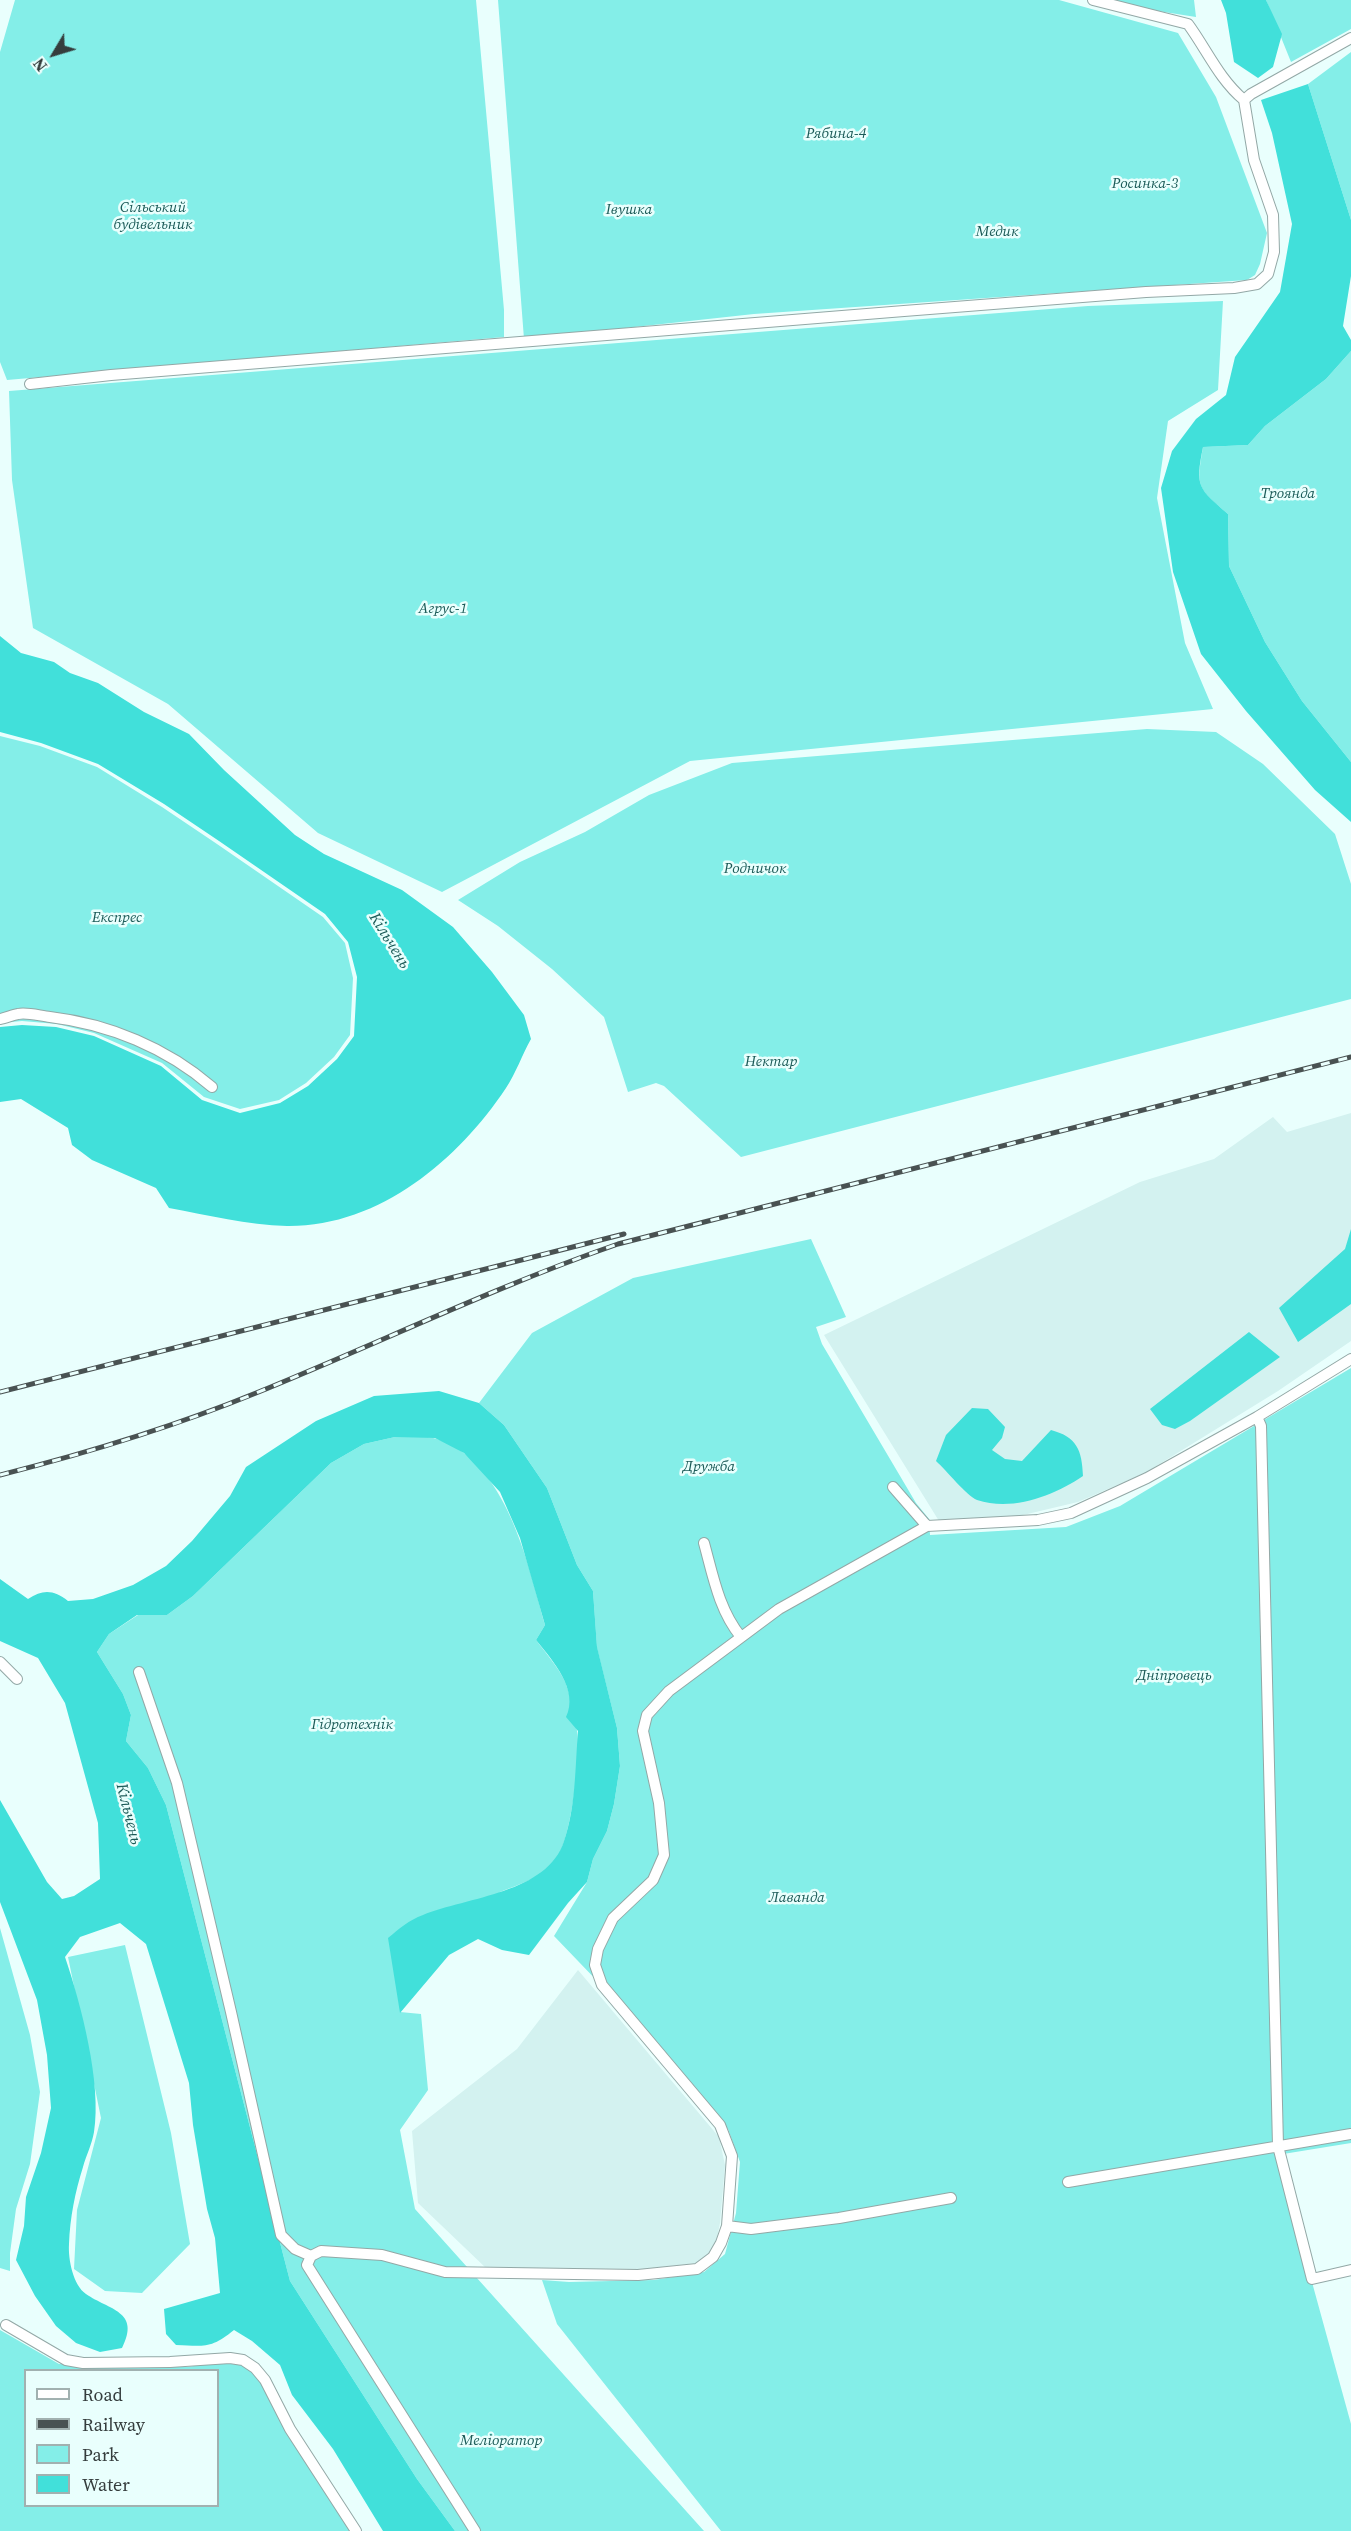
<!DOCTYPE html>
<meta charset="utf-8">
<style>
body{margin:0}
#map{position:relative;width:1351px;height:2531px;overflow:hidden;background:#e9fffd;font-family:"Source Serif 4",serif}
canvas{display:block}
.legend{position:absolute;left:24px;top:2369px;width:195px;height:138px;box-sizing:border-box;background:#e9fffd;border:2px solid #a1b1b0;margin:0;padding:8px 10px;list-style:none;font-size:18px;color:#353d3d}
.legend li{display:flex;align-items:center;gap:12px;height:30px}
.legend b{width:30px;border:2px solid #a1b1b0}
.north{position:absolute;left:24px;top:24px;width:60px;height:60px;-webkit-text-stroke:4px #e9fffd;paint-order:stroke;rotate:232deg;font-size:16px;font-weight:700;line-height:24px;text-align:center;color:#353d3d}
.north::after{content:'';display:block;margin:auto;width:21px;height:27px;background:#353d3d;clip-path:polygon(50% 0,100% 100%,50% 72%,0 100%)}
</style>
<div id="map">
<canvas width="1351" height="2531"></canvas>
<ul class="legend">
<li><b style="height:8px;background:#fff"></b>Road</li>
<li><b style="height:8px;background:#495252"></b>Railway</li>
<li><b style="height:16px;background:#84eee8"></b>Park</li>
<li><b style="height:16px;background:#41e0da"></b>Water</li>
</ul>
<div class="north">N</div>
</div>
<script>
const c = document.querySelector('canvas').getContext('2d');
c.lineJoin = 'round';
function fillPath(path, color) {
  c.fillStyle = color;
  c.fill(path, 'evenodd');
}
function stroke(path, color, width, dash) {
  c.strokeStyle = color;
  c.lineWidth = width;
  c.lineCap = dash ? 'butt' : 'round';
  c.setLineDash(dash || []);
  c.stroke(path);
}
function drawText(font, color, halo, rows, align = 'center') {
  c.font = font + ' "Source Serif 4",serif';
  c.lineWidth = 5;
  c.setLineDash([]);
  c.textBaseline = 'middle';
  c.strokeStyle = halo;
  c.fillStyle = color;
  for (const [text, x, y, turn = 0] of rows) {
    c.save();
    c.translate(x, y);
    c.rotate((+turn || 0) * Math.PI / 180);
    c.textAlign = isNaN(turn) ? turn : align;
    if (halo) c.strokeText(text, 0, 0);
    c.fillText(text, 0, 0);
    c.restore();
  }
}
const built = new Path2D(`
 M 1351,1113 L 1351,1341 L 1278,1391 L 1145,1473 L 1078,1502 L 1002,1520 L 939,1521 L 824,1335 L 1140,1182 L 1214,1159 L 1273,1117 L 1287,1132 Z
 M 578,1970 L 719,2137 L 725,2165 L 720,2223 L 717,2238 L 710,2254 L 696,2263 L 636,2270 L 487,2269 L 418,2203 L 412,2131 L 517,2049 Z`);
const green = new Path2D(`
 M 15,0 L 476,0 L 504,310 L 504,337 L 7,380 L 0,362 L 0,52 Z
 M 498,0 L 1059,0 L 1178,33 L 1216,97 L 1267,233 L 1260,264 L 1255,275 L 1247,280 L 754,314 L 524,339 Z
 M 1114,0 L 1194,0 L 1196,17 L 1145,9 Z
 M 1266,0 L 1351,0 L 1351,29 L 1291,62 Z
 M 1351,52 L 1351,220 L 1308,84 Z
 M 1223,301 L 1218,390 L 1168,421 L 1157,498 L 1185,643 L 1213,709 L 690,761 L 442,892 L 318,833 L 168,704 L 33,628 L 12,480 L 9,391 L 1088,306 Z
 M 1351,351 L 1351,762 L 1302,701 L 1265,642 L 1229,566 L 1228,514 C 1197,487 1196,488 1203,447 L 1248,445 L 1265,426 L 1326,379 Z
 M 1147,729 L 1216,732 L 1263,764 L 1335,834 L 1351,884 L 1351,999 L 741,1157 L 664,1086 L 656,1083 L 628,1092 L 604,1017 L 552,969 L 498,926 L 458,900 L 520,862 L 585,832 L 649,795 L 732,763 Z
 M 0,736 L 40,746 L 97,767 L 162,807 L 217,844 L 323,917 L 345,943 L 353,978 L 350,1035 L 334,1057 L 306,1083 L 279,1100 L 240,1109 L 204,1097 L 162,1063 L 94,1033 L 57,1024 L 22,1021 L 0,1023 Z
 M 811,1239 L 846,1317 L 816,1327 L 822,1344 L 916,1503 L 929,1519 L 930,1535 L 1066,1527 L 1120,1506 L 1351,1368 L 1351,2143 L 1277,2155 L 1351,2424 L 1351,2531 L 721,2531 L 557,2324 L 542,2280 L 569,2282 L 654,2280 L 704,2272 L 725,2254 L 736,2213 L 740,2162 L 728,2129 L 651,2037 L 554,1936 L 587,1882 L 593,1859 L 607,1831 L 614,1804 L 620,1766 L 617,1728 L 597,1648 L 593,1591 L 577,1565 L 547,1488 L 504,1425 L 479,1403 L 532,1333 L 633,1278 Z
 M 395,1437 C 408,1437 425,1435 437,1439 C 506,1461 528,1563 545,1625 L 536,1640 C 547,1655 563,1672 568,1690 C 572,1703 576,1718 577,1731 C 581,1756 571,1846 553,1864 C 539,1878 518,1885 500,1892 L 400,2012 L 421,2014 L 428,2090 L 400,2130 L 415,2209 L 704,2531 L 455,2531 L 417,2479 L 290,2281 L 166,1805 L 148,1768 L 126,1741 L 131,1715 L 123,1694 L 97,1652 L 109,1634 L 138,1615 L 167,1615 L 193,1596 L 331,1463 L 364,1444 Z
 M 0,1928 L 30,2035 L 40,2092 L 30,2164 L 16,2209 L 10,2253 L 10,2271 L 0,2268 Z
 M 125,1945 L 171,2133 L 190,2244 L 142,2293 L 105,2291 L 74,2269 L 77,2210 L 101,2118 L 68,1957 Z
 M 0,2330 L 59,2364 L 187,2367 L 216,2363 L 246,2365 L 263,2384 L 351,2531 L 0,2531 ZM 26,2370 L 218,2370 L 218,2506 L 26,2506 Z`);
const water = new Path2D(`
 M 1221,0 L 1266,0 L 1282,34 L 1273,67 L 1258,78 L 1234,62 L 1226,13 Z
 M 1308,84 L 1351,220 L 1351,276 L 1343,326 L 1351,340 L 1351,351 L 1326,379 L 1265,426 L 1248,445 L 1203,447 C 1195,487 1198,488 1228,514 L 1229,566 L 1265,642 L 1302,701 L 1351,762 L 1351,822 L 1315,790 L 1246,711 L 1201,654 L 1173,572 L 1161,488 L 1172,451 L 1196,419 L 1226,395 L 1235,357 L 1280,292 L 1292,224 L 1272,133 L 1261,100 Z
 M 0,636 L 21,653 L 54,662 L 70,673 L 98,683 L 144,712 L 189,734 L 224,770 L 295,835 L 324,854 L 402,890 L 453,927 L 492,972 L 524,1015 L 531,1039 C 522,1055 516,1073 506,1088 C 458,1160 379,1227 287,1226 C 247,1225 208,1215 169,1208 L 156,1188 L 92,1160 L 72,1145 L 68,1128 L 21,1099 L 0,1102 L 0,1027 L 22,1025 L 56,1027 L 94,1036 L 161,1066 L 202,1100 L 240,1113 L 280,1103 L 308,1086 L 337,1059 L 354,1036 L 357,977 L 348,942 L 325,914 L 219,841 L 164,804 L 98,764 L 41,743 L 0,732 Z
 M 1351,1229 L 1351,1304 L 1298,1342 L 1279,1308 L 1345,1249 Z
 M 1249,1332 L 1280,1357 L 1190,1421 L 1175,1429 L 1162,1425 L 1150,1409 Z
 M 439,1391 L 479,1403 L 504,1425 L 547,1488 L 577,1565 L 593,1591 L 597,1647 L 617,1728 L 620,1766 L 614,1804 L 607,1831 L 593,1859 L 587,1882 L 568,1903 L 529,1955 L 502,1950 L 478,1939 L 449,1955 L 400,2013 L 388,1938 C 399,1929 409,1920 423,1915 C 467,1897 548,1893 564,1841 C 576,1806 575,1768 578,1731 L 566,1717 C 579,1690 553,1661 536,1640 L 545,1625 L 520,1538 L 500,1492 L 464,1453 L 435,1438 L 395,1437 L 364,1444 L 331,1463 L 193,1596 L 167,1615 L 137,1615 L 109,1634 L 97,1652 L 123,1694 L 131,1715 L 126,1741 L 148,1768 L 166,1805 L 290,2281 L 417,2479 L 455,2531 L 383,2531 L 333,2449 L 292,2395 L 280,2365 L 252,2341 L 234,2330 C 211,2349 204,2346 176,2345 L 166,2334 L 164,2309 L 220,2293 L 215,2238 L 207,2209 L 193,2125 L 189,2083 L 146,1944 L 120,1923 L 80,1937 L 65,1957 C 81,2004 102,2084 94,2132 C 92,2144 86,2156 83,2167 C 75,2192 70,2218 69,2244 C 68,2259 73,2285 86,2294 C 109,2310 141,2311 122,2348 L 100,2352 L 76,2343 L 56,2326 L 35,2296 L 16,2260 L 24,2226 L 26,2197 L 41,2153 L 51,2108 L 47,2055 L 37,2000 L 0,1902 L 0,1800 L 47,1882 L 62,1899 L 74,1896 L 100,1879 L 98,1823 L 65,1703 L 38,1658 L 0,1641 L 0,1579 L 28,1599 C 43,1589 54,1590 68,1601 L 93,1599 L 133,1585 L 166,1566 L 192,1541 L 230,1496 L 246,1467 L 316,1421 L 374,1396 Z
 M 972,1408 L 988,1409 L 1005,1427 L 1002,1438 L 992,1450 L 1005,1459 L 1022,1461 L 1051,1430 C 1077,1437 1082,1450 1083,1476 C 1055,1495 1013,1512 977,1500 C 967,1496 946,1470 936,1461 L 946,1435 Z`);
const minor = new Path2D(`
 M 1244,100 L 1251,94 L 1351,38
 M 30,384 L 111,375 L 904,311 L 1146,292 L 1234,288 L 1257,284 L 1268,274 L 1274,252 L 1273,215 L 1254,160 L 1244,100 C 1219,79 1207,50 1188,24 L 1093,0
 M 0,1019 C 6,1018 12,1015 18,1014 C 27,1012 40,1016 50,1017 C 109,1024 167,1048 212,1087
 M 1257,1417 L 1261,1426 L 1278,2146 L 1312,2279 L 1351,2270
 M 893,1487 L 927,1526
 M 704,1543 C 713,1576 719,1610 741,1637
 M 0,1662 L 17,1679
 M 139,1672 L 177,1783 L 231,2012 L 281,2235 L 295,2249 L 311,2256
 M 1068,2182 L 1351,2134
 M 727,2226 L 751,2229 L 839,2218 L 951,2198
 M 6,2325 L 66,2360 L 83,2363 L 170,2362 L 230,2358 L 243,2360 L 255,2368 L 265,2380 L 290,2429 L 356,2531
 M 475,2531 L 307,2265 L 311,2256 L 321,2251 L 382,2255 L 445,2272 L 638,2275 L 697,2269 L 713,2257 L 721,2243 L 727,2226 L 732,2156 L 720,2125 L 602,1985 L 595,1965 L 598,1949 L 613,1918 L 653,1880 L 664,1855 L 659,1803 L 643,1731 L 647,1715 L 669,1691 L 779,1609 L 927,1526 L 1038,1520 L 1071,1513 L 1147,1478 L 1257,1417 L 1351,1359`);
const rail = new Path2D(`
 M 0,1392 L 624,1234
 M 0,1475 C 87,1453 173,1427 256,1393 C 377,1344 494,1287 618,1244 L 1351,1057`);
const parkNames = [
 ["Рябина-4",836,134],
 ["Росинка-3",1145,184],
 ["Сільський",153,208],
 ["будівельник",153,225],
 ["Івушка",629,210],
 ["Медик",997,232],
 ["Троянда",1288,494],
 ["Агрус-1",443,609],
 ["Родничок",755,869],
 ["Експрес",117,918],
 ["Нектар",771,1062],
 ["Дружба",709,1467],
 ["Дніпровець",1174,1676],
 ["Гідротехнік",352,1725],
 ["Лаванда",797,1898],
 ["Меліоратор",501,2441]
];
const waterNames = [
 ["Кільчень",389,941,58],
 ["Кільчень",128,1814,76]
];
fillPath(built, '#d3f2f0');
fillPath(green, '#84eee8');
fillPath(water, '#41e0da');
stroke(minor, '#93a8a6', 12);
stroke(minor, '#fff', 10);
stroke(rail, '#495252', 5);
stroke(rail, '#e9fffd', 3, [9]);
drawText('italic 15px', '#1a5a57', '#e9fffd', parkNames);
drawText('italic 16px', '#1a5a57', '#e9fffd', waterNames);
</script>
